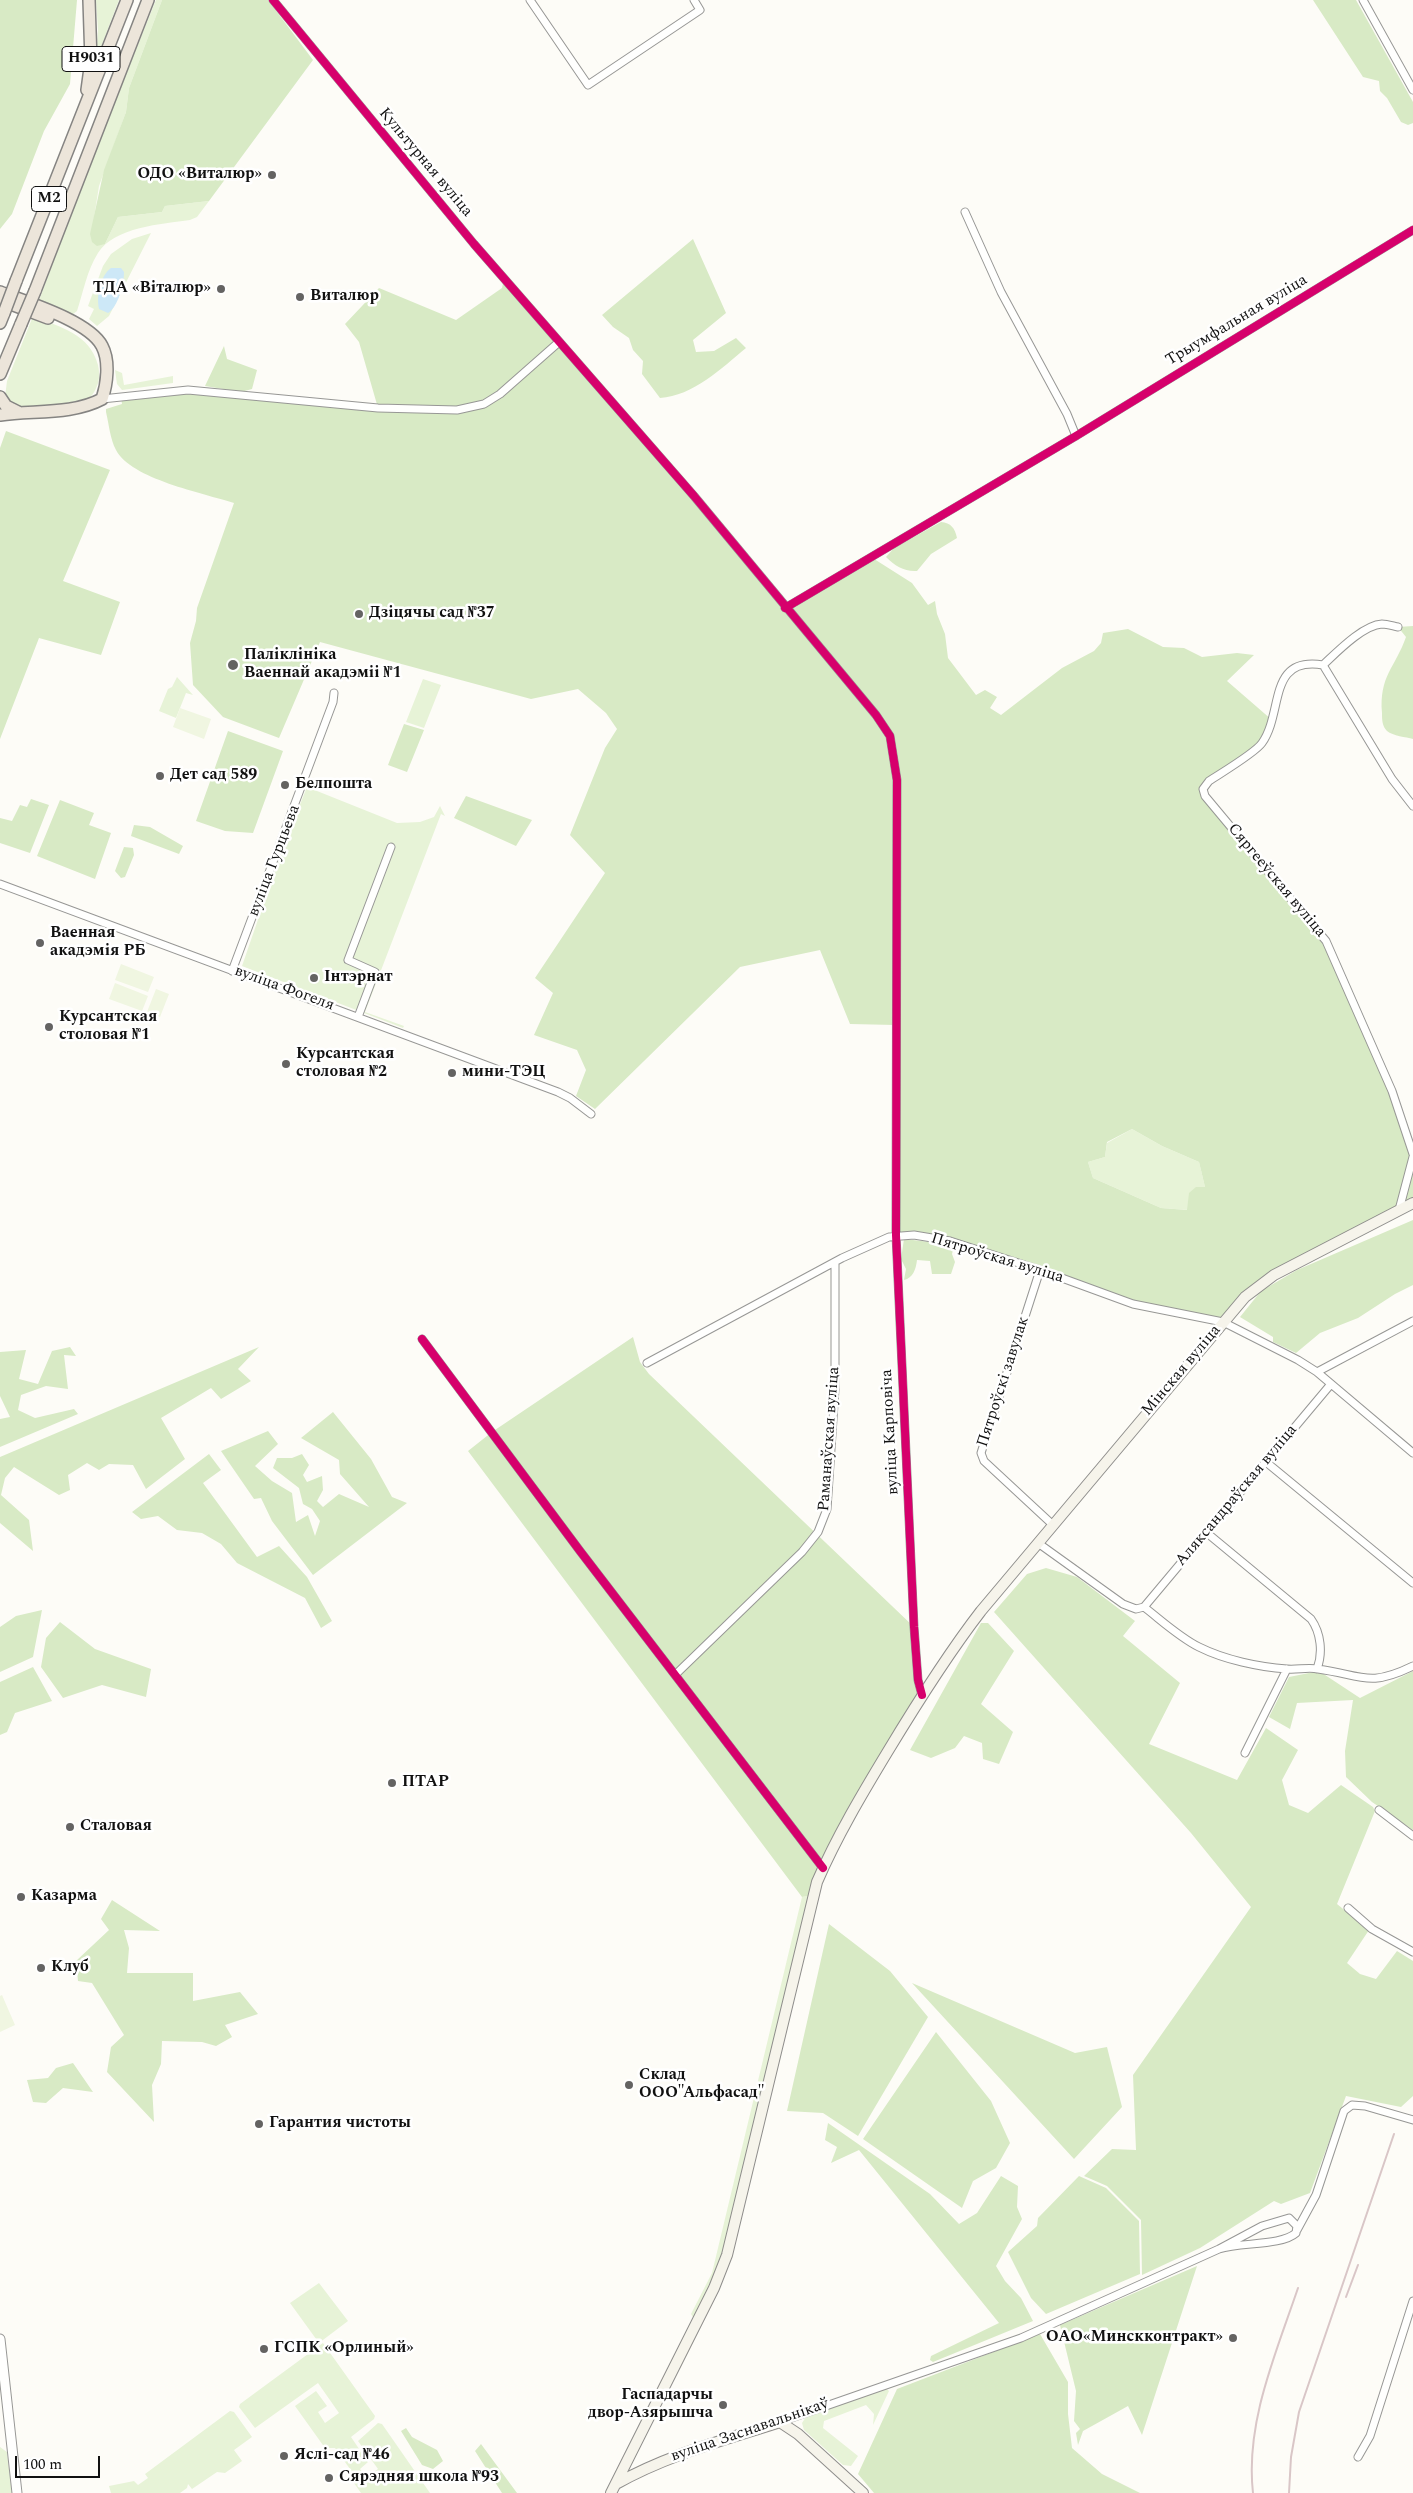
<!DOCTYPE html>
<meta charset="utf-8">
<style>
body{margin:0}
#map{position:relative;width:1413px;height:2493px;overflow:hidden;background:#fdfcf7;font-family:Spectral,serif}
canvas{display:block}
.scale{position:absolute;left:15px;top:2456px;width:85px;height:22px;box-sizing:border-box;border:2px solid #111;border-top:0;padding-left:6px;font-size:15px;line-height:18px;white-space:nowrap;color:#111;-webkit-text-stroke:4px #fff;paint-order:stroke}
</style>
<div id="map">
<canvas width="1413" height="2493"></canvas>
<div class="scale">100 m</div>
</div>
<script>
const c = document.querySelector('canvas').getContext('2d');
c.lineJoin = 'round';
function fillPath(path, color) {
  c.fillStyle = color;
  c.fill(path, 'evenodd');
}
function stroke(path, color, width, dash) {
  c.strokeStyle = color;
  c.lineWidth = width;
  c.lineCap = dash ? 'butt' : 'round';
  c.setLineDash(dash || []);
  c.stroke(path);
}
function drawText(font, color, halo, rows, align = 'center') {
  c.font = font + ' Spectral,serif';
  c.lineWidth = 5;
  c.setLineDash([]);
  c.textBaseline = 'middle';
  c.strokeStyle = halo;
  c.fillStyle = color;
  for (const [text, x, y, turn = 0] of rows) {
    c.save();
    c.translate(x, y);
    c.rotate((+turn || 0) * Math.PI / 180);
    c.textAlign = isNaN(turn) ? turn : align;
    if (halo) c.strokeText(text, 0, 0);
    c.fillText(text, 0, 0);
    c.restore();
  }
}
const green = new Path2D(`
 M 96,0 L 119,0 L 96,60 L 98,30 Z
 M 156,0 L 162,0 L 129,88 L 126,112 L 99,186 L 93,224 L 105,244 L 118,217 L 162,212 L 165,206 L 209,201 L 197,217 L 190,220 C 162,224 114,227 98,253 C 87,270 83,293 77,311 L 72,315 L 38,303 L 100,138 Z
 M 151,233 L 109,316 L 97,326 L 89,319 L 94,309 L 88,306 L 103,266 L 111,254 L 132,239 Z
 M 33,316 C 60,327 90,334 98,365 C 101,378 98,388 90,398 L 44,408 L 17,408 L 5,397 L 7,381 Z
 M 115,370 L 122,373 L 124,385 L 173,376 L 173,383 L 122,390 L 117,384 Z
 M 177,677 L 193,695 L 186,693 L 176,718 L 159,711 L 168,689 L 172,687 Z
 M 423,679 L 441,685 L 424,728 L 406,722 Z
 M 307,787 L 397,823 L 420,822 L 434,817 L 440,806 L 445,816 L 441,814 L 365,1012 L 404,1026 L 403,1028 L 242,966 L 283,847 Z
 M 1132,1129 L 1162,1146 L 1199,1162 L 1205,1187 L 1188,1210 L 1161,1208 L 1093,1178 L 1088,1162 L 1105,1157 L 1107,1143 Z
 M 813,1895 L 740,2207 L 696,2322 L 691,2314 L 712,2273 L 802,1897 Z
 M 319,2283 L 348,2321 L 319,2343 L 290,2303 Z
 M 323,2343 L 375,2416 L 374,2419 L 351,2437 L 368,2462 L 360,2469 L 366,2478 L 378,2469 L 358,2441 L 378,2423 L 382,2424 L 430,2493 L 361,2493 L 349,2476 L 350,2469 L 335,2448 L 325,2448 L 295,2406 L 316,2391 L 327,2406 L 318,2412 L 325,2423 L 339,2413 L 318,2383 L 255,2428 L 239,2407 L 240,2404 Z
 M 886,2388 L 889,2391 L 873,2425 L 874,2414 L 866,2405 L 824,2421 L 823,2428 L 858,2456 L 851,2466 L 843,2465 L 804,2430 L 802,2423 L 806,2417 Z
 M 230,2411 L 234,2412 L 252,2437 L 234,2450 L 242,2461 L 225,2473 L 217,2472 L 192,2489 L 188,2484 L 187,2488 L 180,2493 L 111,2493 L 109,2486 L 134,2481 L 138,2485 L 148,2478 L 145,2474 Z
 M 0,2447 L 7,2452 L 12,2493 L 0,2493 Z`);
const forest = new Path2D(`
 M 0,0 L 77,0 L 70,84 L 44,131 L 12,214 L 0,229 Z
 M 162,0 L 268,0 L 313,60 L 209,201 L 165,206 L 162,212 L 118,217 L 105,244 L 97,246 L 92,242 L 90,234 L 104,170 L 126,112 L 129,88 Z
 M 1313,0 L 1356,0 L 1413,102 L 1413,123 L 1408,125 L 1401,122 L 1387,98 L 1380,91 L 1379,81 L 1363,77 Z
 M 693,239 L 726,313 L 693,340 L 696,352 L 714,351 L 736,338 L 746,348 C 722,368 693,396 660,398 L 642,374 L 643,361 L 633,350 L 629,338 L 613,327 L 602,315 Z
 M 504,279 L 785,607 L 871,557 L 912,583 L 928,605 L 935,601 L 937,614 L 945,634 L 948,658 L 976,695 L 985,690 L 997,697 L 990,708 L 1001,715 L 1062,668 L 1094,651 L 1101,643 L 1103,633 L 1128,629 L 1163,647 L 1184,648 L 1202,657 L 1237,653 L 1254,655 L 1227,681 L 1272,720 L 1262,743 L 1203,790 L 1326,941 L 1370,1041 L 1413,1154 L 1413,1203 L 1274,1275 L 1223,1322 L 1140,1306 L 950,1241 L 896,1235 L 895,1025 L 850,1024 L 820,950 L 740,967 L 595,1109 L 576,1096 L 586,1070 L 577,1050 L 534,1035 L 553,993 L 535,978 L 605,873 L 570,835 L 605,748 L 617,729 L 606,713 L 578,689 L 531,699 L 320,642 L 279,738 L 223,717 L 193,685 L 190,643 L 196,621 L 197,608 L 234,503 C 203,493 131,479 116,450 C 110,439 109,424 106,412 L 106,409 L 122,404 L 121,398 L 188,390 L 378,408 L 359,342 L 345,324 L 379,288 L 456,320 L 502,288 ZM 1132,1129 L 1162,1146 L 1199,1162 L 1205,1187 L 1196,1187 L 1189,1193 L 1187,1210 L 1161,1208 L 1093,1178 L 1088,1162 L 1105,1157 L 1107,1142 Z
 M 224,346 L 227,359 L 257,370 L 252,389 L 241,392 L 205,386 Z
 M 6,431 L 110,470 L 63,581 L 120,602 L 101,655 L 39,638 L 0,739 L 0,448 Z
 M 941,522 C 951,523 955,528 957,538 L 931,554 L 917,571 C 905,572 895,566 886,557 L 894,548 Z
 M 1413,626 L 1413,739 C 1406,737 1393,736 1387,731 C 1382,726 1382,719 1382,713 C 1379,676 1395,668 1406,637 L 1398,627 Z
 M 404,724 L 424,730 L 407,772 L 388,765 Z
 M 228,731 L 283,751 L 253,833 L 225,831 L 196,821 Z
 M 466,796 L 532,820 L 516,846 L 454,818 Z
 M 31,799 L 49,805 L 30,853 L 0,843 L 0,818 L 12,821 L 20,805 L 27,807 Z
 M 60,800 L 94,813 L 89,825 L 111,833 L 95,879 L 37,856 Z
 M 134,825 L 150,827 L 183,846 L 179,854 L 131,836 Z
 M 124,847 L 133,848 L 134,855 L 125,877 L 121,878 L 115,871 Z
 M 1413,1220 L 1413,1285 L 1395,1294 L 1358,1318 L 1320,1333 L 1296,1353 L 1273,1342 L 1273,1337 L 1240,1317 L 1261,1291 L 1297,1270 Z
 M 904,1239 L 939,1243 L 953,1250 L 952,1254 L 955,1262 L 951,1274 L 932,1274 L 930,1261 L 917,1260 C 916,1269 913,1278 904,1280 L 906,1269 L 901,1259 Z
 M 633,1337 L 640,1362 L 649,1374 L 914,1627 L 922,1695 L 858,1800 L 813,1895 L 802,1897 L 468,1451 L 492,1432 Z
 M 70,1347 L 76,1356 L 64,1355 L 68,1389 L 46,1386 L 21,1395 L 18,1410 L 35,1418 L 74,1409 L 78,1414 L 0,1447 L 0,1419 L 10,1417 L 0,1396 L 0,1352 L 26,1350 L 19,1379 L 38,1384 L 52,1351 Z
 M 259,1347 L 238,1369 L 251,1381 L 221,1399 L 211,1388 L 161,1418 L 185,1459 L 146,1489 L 133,1465 L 109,1464 L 99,1470 L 87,1463 L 68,1475 L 70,1490 L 59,1495 L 14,1467 L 5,1478 L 1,1495 L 29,1520 L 33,1551 L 0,1523 L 0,1457 Z
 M 333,1412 L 371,1459 L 392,1497 L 407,1503 L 313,1575 L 272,1521 L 261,1498 L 254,1499 L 221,1451 L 268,1431 L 278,1444 L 255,1466 L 272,1481 L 292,1493 L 296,1522 L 308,1515 L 315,1536 L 320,1521 L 312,1509 L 303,1504 L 299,1488 L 273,1468 L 277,1458 L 292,1458 L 302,1454 L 309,1465 L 303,1475 L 307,1482 L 322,1476 L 323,1490 L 317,1501 L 323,1507 L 339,1494 L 369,1507 L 340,1474 L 339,1460 L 301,1438 Z
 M 209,1454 L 221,1470 L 203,1483 L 257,1557 L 279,1546 L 307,1577 L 332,1621 L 321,1628 L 305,1598 L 237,1563 L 221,1544 L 202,1533 L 177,1530 L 158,1516 L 141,1519 L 132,1512 Z
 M 1046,1568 L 1077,1577 L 1135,1621 L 1123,1636 L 1180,1683 L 1149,1744 L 1237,1780 L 1266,1728 L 1298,1750 L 1282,1780 L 1289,1805 L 1308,1813 L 1341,1785 L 1373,1807 L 1375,1811 L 1337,1904 L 1369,1930 L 1347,1963 L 1360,1974 L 1376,1979 L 1397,1951 L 1413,1961 L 1413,2096 L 1401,2107 L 1346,2096 L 1310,2193 L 1281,2204 L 1274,2201 L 1200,2248 L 1142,2275 L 1141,2220 L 1107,2186 L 1084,2176 L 1112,2149 L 1136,2150 L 1133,2075 L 1251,1907 L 1191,1833 L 994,1612 L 1027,1574 Z
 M 42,1610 L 33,1657 L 0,1672 L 0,1627 L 16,1616 Z
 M 60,1622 L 95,1649 L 151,1669 L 146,1697 L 102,1685 L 63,1698 L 41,1667 L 46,1638 Z
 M 981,1623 L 988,1623 L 1014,1651 L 981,1704 L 1013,1732 L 999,1764 L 983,1759 L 982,1743 L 964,1736 L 955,1748 L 931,1758 L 910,1750 Z
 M 33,1667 L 52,1701 L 15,1713 L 7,1732 L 0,1735 L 0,1682 Z
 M 1319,1671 L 1360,1698 L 1413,1671 L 1413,1830 L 1372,1802 L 1346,1777 L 1345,1751 L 1353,1700 L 1297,1703 L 1290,1729 L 1269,1717 L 1289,1677 Z
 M 112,1900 L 160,1931 L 124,1930 L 129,1948 L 127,1973 L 193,1973 L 193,2001 L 240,1992 L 258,2014 L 225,2025 L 232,2037 L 216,2046 L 202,2042 L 162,2041 L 161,2064 L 152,2085 L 154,2122 L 107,2072 L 111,2047 L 124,2035 L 92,1983 L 78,1981 L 76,1961 L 109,1930 L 101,1919 Z
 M 829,1924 L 890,1971 L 928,2017 L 858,2136 L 823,2113 L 787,2111 Z
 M 912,1983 L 1075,2053 L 1107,2047 L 1122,2107 L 1074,2159 Z
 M 936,2032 L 991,2101 L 1010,2143 L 996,2168 L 973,2181 L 962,2208 L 863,2139 Z
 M 73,2063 L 93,2092 L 63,2088 L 46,2103 L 33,2102 L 27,2080 L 48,2078 L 56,2068 Z
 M 828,2123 L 930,2194 L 959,2224 L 977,2213 L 1001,2176 L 1018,2186 L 1017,2207 L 1022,2219 L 996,2266 L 1005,2281 L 1021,2298 L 1033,2321 L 933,2362 L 930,2360 L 931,2356 L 999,2323 L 859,2150 L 831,2163 L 837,2147 L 825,2140 Z
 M 1079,2176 L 1106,2188 L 1139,2221 L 1140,2274 L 1046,2314 L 1031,2298 L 1008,2252 L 1037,2226 L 1038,2218 Z
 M 1197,2266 L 1142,2435 L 1128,2406 L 1083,2431 L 1078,2445 L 1076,2433 L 1080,2429 L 1074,2421 L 1076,2391 L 1060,2325 Z
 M 1040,2334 L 1068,2382 L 1068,2414 L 1072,2448 L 1102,2474 L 1140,2493 L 874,2493 L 858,2474 L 897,2389 Z
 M 406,2428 L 412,2437 L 437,2450 L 443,2461 L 433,2469 L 422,2465 L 401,2431 Z
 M 481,2444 L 517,2493 L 502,2493 L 475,2451 Z`);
const pitch = new Path2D(`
 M 180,708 L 211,719 L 204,739 L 173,727 Z
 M 121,964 L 154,977 L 148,992 L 115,980 Z
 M 115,983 L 148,996 L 142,1011 L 109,999 Z
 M 156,989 L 169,994 L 160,1017 L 147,1012 Z
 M 2,1995 L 15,2025 L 0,2032 L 0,1996 Z`);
const water = new Path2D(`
 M 111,268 L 121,268 L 124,272 C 124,284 118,307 108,313 L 99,309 C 96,296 100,276 111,268 Z`);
const minor = new Path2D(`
 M 273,0 L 474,244 L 694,496 L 876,715 L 890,736 L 897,780 L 896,1235 L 914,1627 L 918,1680 L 922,1695
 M 530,0 L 588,85 L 700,10 L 694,0
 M 1363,0 L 1413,90
 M 965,212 L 1001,292 L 1067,414 L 1076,436
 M 102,399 L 188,390 L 378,408 L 457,410 L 484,404 L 500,394 L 559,342
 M 785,608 L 1076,436 L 1413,230
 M 1323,665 C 1267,656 1284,712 1262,743 C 1255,753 1221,773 1209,781 L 1203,789 L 1205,796 L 1326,941 L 1392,1091 L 1413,1154
 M 1323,665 L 1392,779 L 1413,806
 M 1323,665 C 1337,652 1363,625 1382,624 C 1387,624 1393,626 1398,627
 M 0,884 L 558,1092 L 570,1098 L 591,1114
 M 232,971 L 333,702 L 334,693
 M 358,1017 L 375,972 L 348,960 L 391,847
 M 1399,1210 L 1413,1157
 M 1040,1270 L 981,1453 L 984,1461 L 1053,1525
 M 422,1339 L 580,1551 L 823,1868
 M 647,1363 L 842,1258 L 889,1237 L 914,1235 L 950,1241 L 1040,1270 L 1133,1304 L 1223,1322 L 1298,1360 L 1317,1372 L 1413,1453
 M 1317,1372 L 1413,1321
 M 1266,1462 L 1413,1583
 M 1207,1533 L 1311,1619 C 1321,1633 1323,1653 1317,1669
 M 1038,1543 L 1123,1604 L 1136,1609 L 1144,1607
 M 1144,1607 L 1331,1384
 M 1144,1607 C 1161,1620 1179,1637 1199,1647 C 1225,1660 1259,1667 1287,1669 C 1297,1670 1308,1667 1318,1669 C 1362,1675 1368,1688 1413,1666
 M 675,1675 L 802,1552 L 818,1532 L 827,1509 L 835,1389 L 835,1262
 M 1245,1753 L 1287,1669
 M 1379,1810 L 1413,1836
 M 1348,1908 L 1372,1929 L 1413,1952
 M 1297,2230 L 1316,2195 L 1344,2111 L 1352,2105 L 1365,2106 L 1413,2120
 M 780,2422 L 1021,2338 L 1219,2249 L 1262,2226 L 1289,2218 L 1297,2226 L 1296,2233 C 1281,2246 1241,2242 1219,2249
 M 1358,2457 L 1370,2436 L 1413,2301`);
const tertiary = new Path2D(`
 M 0,2339 L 17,2493`);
const secondary = new Path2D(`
 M 616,2484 C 667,2455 725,2440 780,2422 L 798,2434 L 863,2493
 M 611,2493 L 714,2288 L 727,2255 L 817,1882 C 837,1836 862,1794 888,1751 C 917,1703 947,1655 981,1611 L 1245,1297 L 1274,1275 L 1413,1203`);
const trunk = new Path2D(`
 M 87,90 L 91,61 L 89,0
 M 16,281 L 127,0
 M 35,291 L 148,0
 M 0,292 C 26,302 89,321 102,346 C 110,361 107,384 102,399 C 72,415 33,410 0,415
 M 0,300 L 48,318
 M 0,323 L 4,313
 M 0,374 L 21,324
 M 0,397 L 6,406 L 18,412`);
const rail = new Path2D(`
 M 1346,2297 L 1358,2265
 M 1253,2493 C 1245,2423 1276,2353 1298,2288
 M 1289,2493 L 1291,2457 L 1299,2412 L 1394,2134`);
const trunkBridge = new Path2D(`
 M 4,313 L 16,281
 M 21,324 L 35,291`);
const cycleway = new Path2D(`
 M 273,0 L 474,244 L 694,496 L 876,715 L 890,736 L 897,780 L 896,1235 L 914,1627 L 918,1680 L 922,1695
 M 785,608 L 1076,436 L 1413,230
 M 422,1339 L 580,1551 L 823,1868`);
const markers = [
 [272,175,5,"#646362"],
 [221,289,5,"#646362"],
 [300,297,5,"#646362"],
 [359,614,5,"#646362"],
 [233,665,6,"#646362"],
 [160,776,5,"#646362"],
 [285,785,5,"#646362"],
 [40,943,5,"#646362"],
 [314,978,5,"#646362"],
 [49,1027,5,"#646362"],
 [286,1064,5,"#646362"],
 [452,1073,5,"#646362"],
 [392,1783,5,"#646362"],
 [70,1827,5,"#646362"],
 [21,1897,5,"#646362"],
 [41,1968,5,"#646362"],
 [629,2085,5,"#646362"],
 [259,2124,5,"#646362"],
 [1233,2338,5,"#646362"],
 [264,2349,5,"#646362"],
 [723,2405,5,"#646362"],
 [284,2456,5,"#646362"],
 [329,2478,5,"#646362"]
];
const shields = [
 [91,59,58],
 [49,199,35]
];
const shieldNames = [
 ["Н9031",91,59],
 ["М2",49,199]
];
const streetNames = [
 ["Культурная вуліца",425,163,50],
 ["Трыумфальная вуліца",1237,321,-31],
 ["вуліца Гурцьева",275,861,-69],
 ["Сяргееўская вуліца",1276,881,50],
 ["вуліца Фогеля",284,989,20],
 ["Пятроўская вуліца",997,1259,17],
 ["Мінская вуліца",1182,1371,-50],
 ["Пятроўскі завулак",1004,1382,-72],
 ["вуліца Карповіча",891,1432,-93],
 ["Раманаўская вуліца",830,1439,-86],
 ["Аляксандраўская вуліца",1237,1496,-50],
 ["вуліца Заснавальнікаў",750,2431,-19]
];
const poiNames = [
 ["ОДО «Виталюр»",262,175,"right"],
 ["ТДА «Віталюр»",211,289,"right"],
 ["Виталюр",310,297],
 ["Дзіцячы сад №37",369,614],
 ["Паліклініка",244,656],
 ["Ваеннай акадэміі №1",244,674],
 ["Дет сад 589",170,776],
 ["Белпошта",295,785],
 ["Ваенная",50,934],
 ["акадэмія РБ",50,952],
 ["Інтэрнат",324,978],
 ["Курсантская",59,1018],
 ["столовая №1",59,1036],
 ["Курсантская",296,1055],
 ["столовая №2",296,1073],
 ["мини-ТЭЦ",462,1073],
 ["ПТАР",402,1783],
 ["Сталовая",80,1827],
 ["Казарма",31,1897],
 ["Клуб",51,1968],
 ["Склад",639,2076],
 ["ООО\"Альфасад\"",639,2094],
 ["Гарантия чистоты",269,2124],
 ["ОАО«Минскконтракт»",1223,2338,"right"],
 ["ГСПК «Орлиный»",274,2349],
 ["Гаспадарчы",713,2396,"right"],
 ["двор-Азярышча",713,2414,"right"],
 ["Яслі-сад №46",294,2456],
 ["Сярэдняя школа №93",339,2478]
];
fillPath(green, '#e7f3d7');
fillPath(forest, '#d8eac5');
fillPath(pitch, '#f0f6e1');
fillPath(water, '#cde8f7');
stroke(minor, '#979795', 9);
stroke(tertiary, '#979795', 11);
stroke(secondary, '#8e8d8b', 12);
stroke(trunk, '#858482', 14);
stroke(minor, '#fffffe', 7);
stroke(tertiary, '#fffffe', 9);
stroke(secondary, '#f6f4eb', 10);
stroke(trunk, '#ece5da', 11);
stroke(rail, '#d9c6c7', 2);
stroke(trunkBridge, '#858482', 14, []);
stroke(trunkBridge, '#ece5da', 11);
stroke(cycleway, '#d6006c', 8);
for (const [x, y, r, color] of markers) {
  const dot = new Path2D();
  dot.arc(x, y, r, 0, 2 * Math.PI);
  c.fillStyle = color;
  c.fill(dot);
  stroke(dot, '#fff', 2);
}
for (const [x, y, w] of shields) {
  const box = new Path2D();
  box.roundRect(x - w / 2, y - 12.5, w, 25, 4);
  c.fillStyle = '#fff';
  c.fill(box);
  stroke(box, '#111', 1);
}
drawText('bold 15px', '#111', null, shieldNames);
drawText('16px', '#111', '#fff', streetNames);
drawText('bold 16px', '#111', '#fff', poiNames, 'left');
</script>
